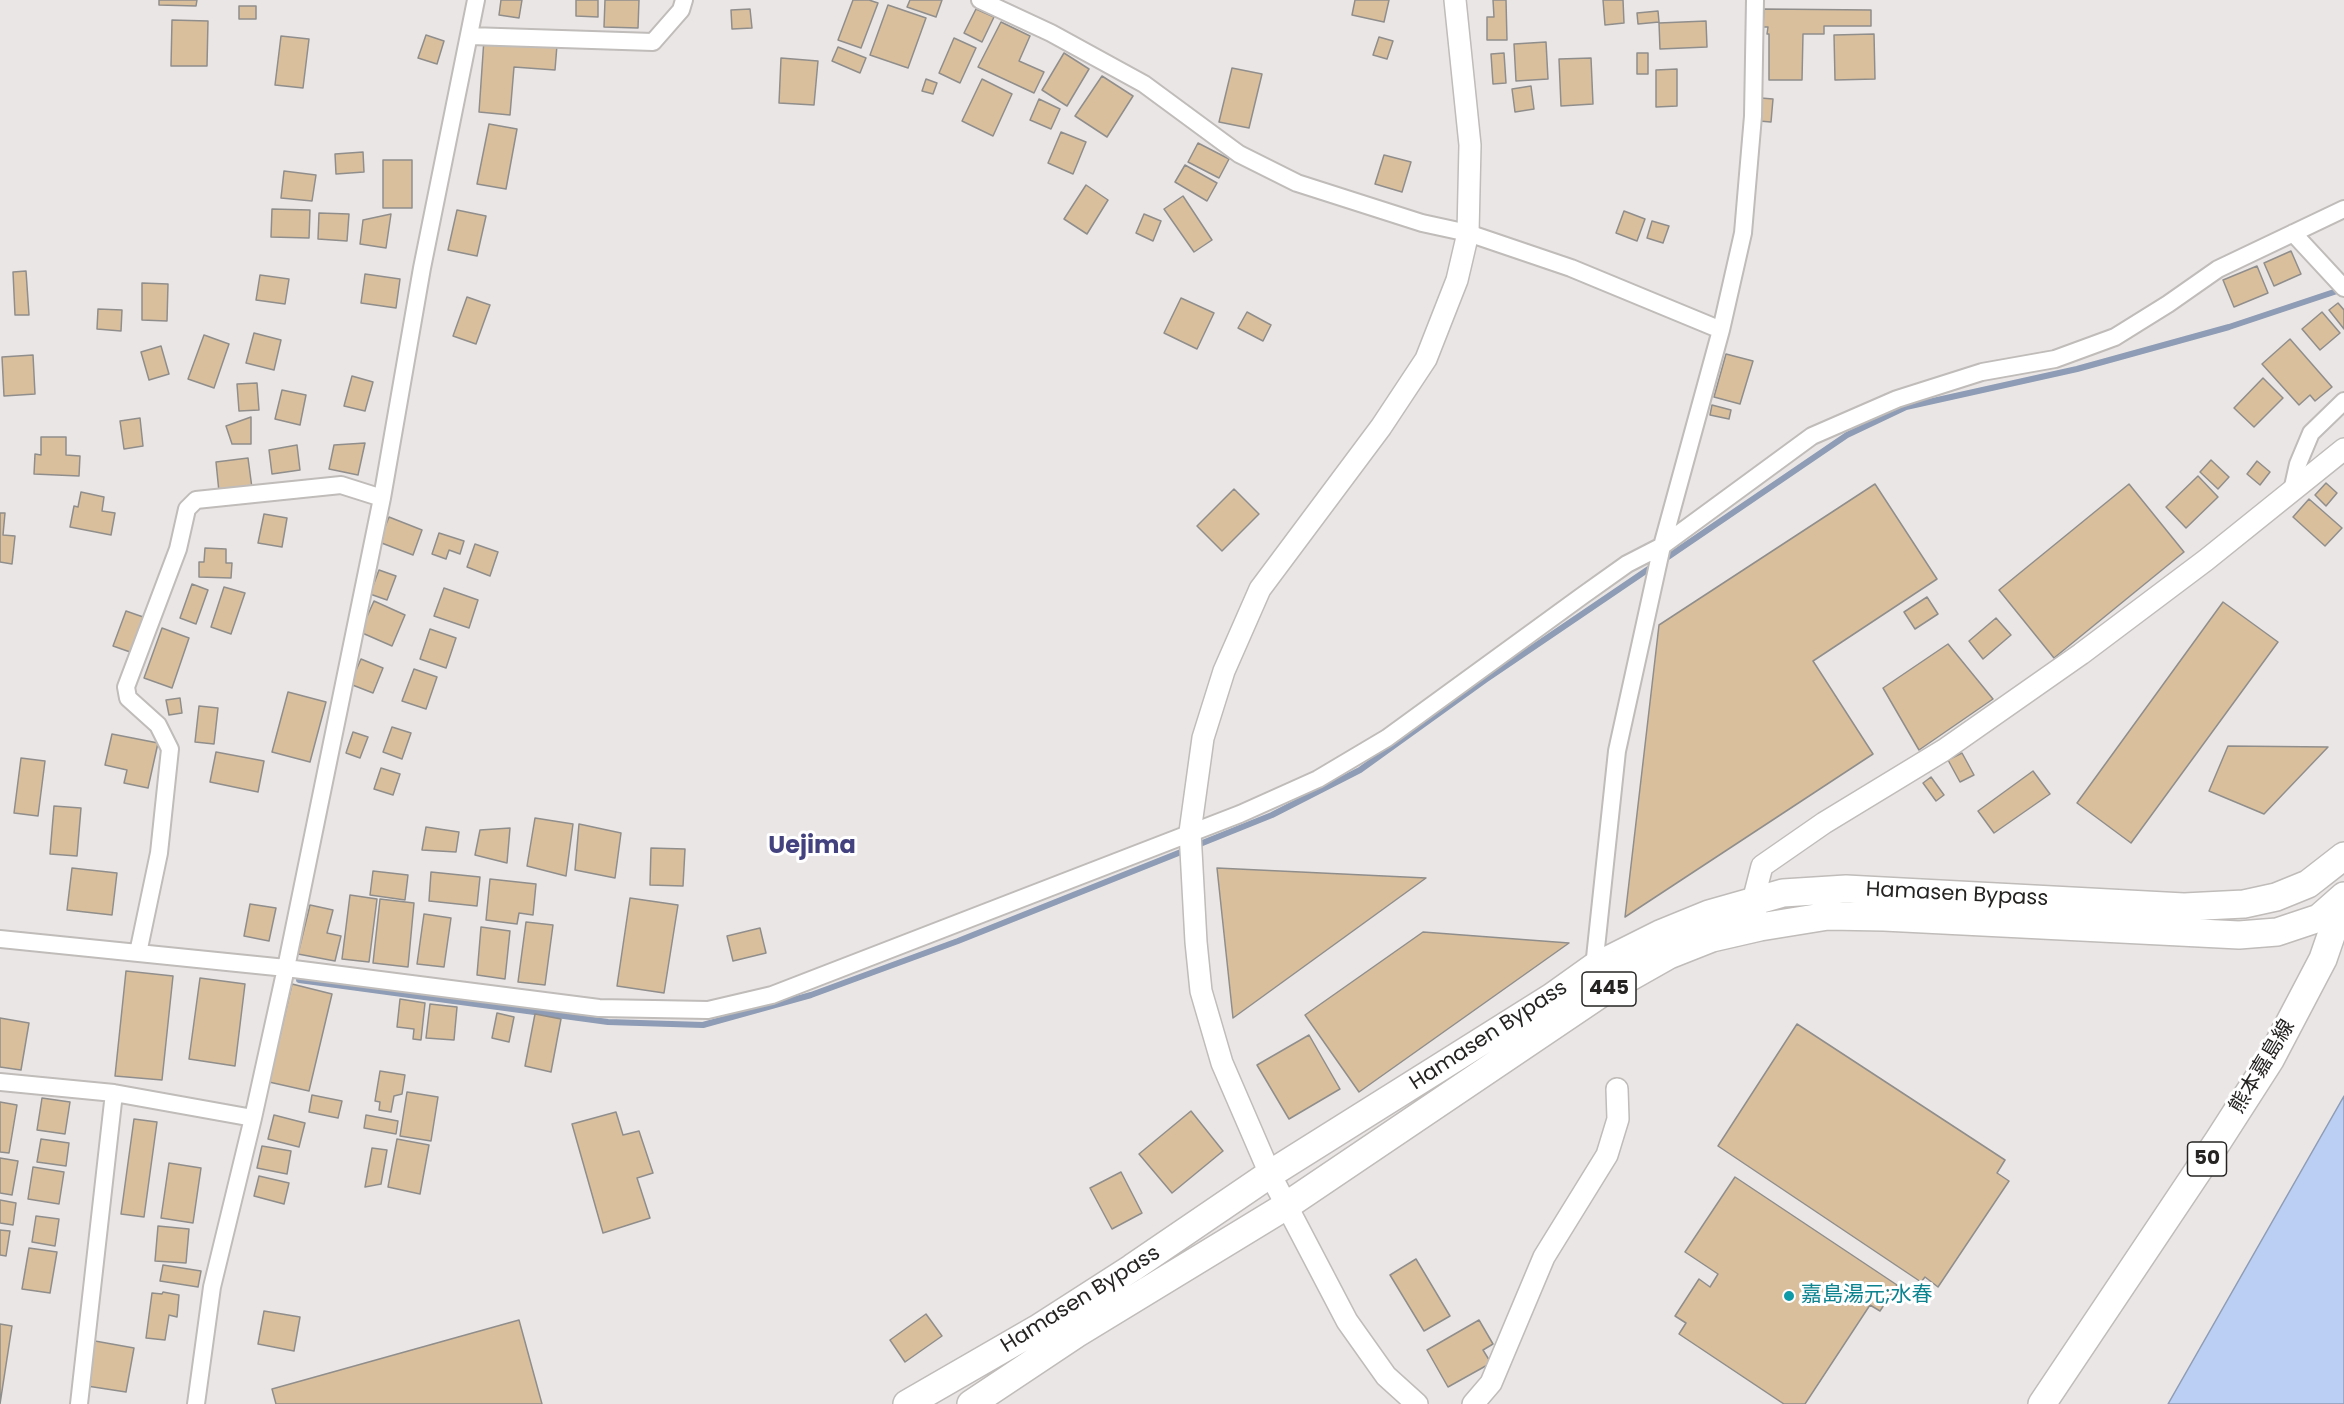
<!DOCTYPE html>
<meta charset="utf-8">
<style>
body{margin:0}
canvas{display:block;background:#eae6e5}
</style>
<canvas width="2344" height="1404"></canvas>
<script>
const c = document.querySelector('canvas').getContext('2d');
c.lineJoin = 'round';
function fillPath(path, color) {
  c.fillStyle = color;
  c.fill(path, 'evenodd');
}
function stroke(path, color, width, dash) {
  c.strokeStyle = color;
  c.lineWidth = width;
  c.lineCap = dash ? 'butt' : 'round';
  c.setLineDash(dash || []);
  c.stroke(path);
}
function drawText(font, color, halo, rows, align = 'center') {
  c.font = font + ' Poppins,"Noto Sans JP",sans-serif';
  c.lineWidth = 6;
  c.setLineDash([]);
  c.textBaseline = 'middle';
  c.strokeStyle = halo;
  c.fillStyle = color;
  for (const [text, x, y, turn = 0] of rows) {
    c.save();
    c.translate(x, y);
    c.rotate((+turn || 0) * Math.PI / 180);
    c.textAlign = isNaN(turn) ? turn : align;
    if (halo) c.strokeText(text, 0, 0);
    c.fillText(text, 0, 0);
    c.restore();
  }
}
const water = new Path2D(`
 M 2344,1096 L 2344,1404 L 2168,1404 Z`);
const stream = new Path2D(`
 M 1662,561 L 1847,435 L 1906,407 L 2077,369 L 2229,327 L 2343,289
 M 1195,846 L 1272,815 L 1360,770 L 1485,680 L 1653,566
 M 299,980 L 608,1022 L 703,1025 L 811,995 L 958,941 L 1186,850`);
const building = new Path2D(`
 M 159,0 L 197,0 L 196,6 L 159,5 Z
 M 501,0 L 522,0 L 519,18 L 499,15 Z
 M 576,0 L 598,0 L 598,17 L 576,16 Z
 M 605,0 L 639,0 L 638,28 L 604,27 Z
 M 853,0 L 869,0 L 878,3 L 861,48 L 838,40 Z
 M 910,0 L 942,0 L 936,17 L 907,7 Z
 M 1355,0 L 1389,0 L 1384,22 L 1352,15 Z
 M 1493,0 L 1506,0 L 1507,40 L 1487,40 L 1487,17 L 1494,17 Z
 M 1603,0 L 1623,0 L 1624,23 L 1605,25 Z
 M 888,5 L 926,18 L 908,68 L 870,55 Z
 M 239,6 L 256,6 L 256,19 L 239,19 Z
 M 750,9 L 752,28 L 732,29 L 731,10 Z
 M 976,9 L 994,17 L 982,42 L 964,33 Z
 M 1764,9 L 1871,10 L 1871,26 L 1824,26 L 1824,34 L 1803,34 L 1802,80 L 1769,80 L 1769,34 L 1767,34 L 1768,27 L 1763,27 Z
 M 1658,11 L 1659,22 L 1638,24 L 1637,13 Z
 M 172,20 L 208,21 L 207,66 L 171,66 Z
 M 1706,21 L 1707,47 L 1660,49 L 1659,23 Z
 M 1001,22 L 1030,36 L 1019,61 L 1044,72 L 1034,93 L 978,67 Z
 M 1874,34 L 1875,79 L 1835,80 L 1834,35 Z
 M 426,35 L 444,41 L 437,64 L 418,58 Z
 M 281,36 L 309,39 L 303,88 L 275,85 Z
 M 1379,37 L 1393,41 L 1387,59 L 1373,55 Z
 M 954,38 L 976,48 L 960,83 L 939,73 Z
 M 484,39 L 557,45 L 555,70 L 514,67 L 510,115 L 479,112 Z
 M 1546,42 L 1548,79 L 1516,81 L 1514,44 Z
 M 838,47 L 866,58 L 860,73 L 832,61 Z
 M 1064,53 L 1089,69 L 1067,106 L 1042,90 Z
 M 1504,53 L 1506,83 L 1493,84 L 1491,54 Z
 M 1637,53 L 1648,53 L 1648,74 L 1637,74 Z
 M 781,58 L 818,61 L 814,105 L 779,103 Z
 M 1591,58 L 1593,104 L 1561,106 L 1559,59 Z
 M 1232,68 L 1262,74 L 1249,128 L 1219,122 Z
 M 1677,69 L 1677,106 L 1656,107 L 1656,70 Z
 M 1102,76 L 1133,96 L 1107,137 L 1075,116 Z
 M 926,79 L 937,83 L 933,94 L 922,91 Z
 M 982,79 L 1012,94 L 993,136 L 962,121 Z
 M 1531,86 L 1534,109 L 1515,112 L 1512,89 Z
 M 1761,98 L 1773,99 L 1771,122 L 1759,121 Z
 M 1039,99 L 1060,109 L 1051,129 L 1030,120 Z
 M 489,124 L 517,129 L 506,189 L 477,184 Z
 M 1061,132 L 1086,142 L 1073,174 L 1048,163 Z
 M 1198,143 L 1229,159 L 1219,178 L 1188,162 Z
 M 363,152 L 364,172 L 336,174 L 335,154 Z
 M 1384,155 L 1411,162 L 1402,192 L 1375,184 Z
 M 383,160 L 412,160 L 412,208 L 383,208 Z
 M 1185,165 L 1217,183 L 1207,201 L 1175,182 Z
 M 284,171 L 316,175 L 312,201 L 281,198 Z
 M 1086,185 L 1108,200 L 1087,234 L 1064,219 Z
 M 1183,196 L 1212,240 L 1194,252 L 1164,209 Z
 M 272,209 L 310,210 L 309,238 L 271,237 Z
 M 457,210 L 486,216 L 477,256 L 448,250 Z
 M 1624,211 L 1645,219 L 1637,241 L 1616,233 Z
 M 319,213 L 349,214 L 347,241 L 318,239 Z
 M 391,214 L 386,248 L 360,244 L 363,220 Z
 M 1144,214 L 1161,221 L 1153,241 L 1136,233 Z
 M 1652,221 L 1669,226 L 1663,243 L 1647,238 Z
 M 2291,251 L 2301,274 L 2274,286 L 2264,263 Z
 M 2257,266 L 2268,293 L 2234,307 L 2223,280 Z
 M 26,271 L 29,315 L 15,315 L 13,272 Z
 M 365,274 L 400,279 L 396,308 L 361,303 Z
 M 260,275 L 289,279 L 285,304 L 256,300 Z
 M 142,283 L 168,284 L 167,321 L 142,320 Z
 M 467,297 L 490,305 L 476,344 L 453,336 Z
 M 1181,298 L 1214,313 L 1197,349 L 1164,333 Z
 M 2338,303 L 2344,310 L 2344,329 L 2329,310 Z
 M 98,309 L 122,310 L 121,331 L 97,329 Z
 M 1247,312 L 1271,325 L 1263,341 L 1238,328 Z
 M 2322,312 L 2340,333 L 2320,350 L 2302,329 Z
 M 254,333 L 281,340 L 274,370 L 246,363 Z
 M 204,335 L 229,344 L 214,388 L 188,379 Z
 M 2290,339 L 2332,387 L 2315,401 L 2310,395 L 2299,405 L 2262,364 Z
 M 161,346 L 169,374 L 149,380 L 141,352 Z
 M 1726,354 L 1753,361 L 1740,404 L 1714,397 Z
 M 33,355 L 35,394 L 4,396 L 2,357 Z
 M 352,376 L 373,382 L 365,411 L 344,406 Z
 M 2263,378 L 2283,398 L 2254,427 L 2234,408 Z
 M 257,383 L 259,410 L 239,411 L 237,384 Z
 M 282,390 L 306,395 L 300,425 L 275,419 Z
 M 1712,405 L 1731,410 L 1729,419 L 1710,415 Z
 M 251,417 L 251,444 L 232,444 L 226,426 Z
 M 140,418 L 143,446 L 124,449 L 120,421 Z
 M 41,437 L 66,437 L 66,455 L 80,456 L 79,476 L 34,474 L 35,454 L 41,455 Z
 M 365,443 L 358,475 L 329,469 L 334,445 Z
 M 297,445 L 300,470 L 272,474 L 269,450 Z
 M 248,458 L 252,488 L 219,492 L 216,462 Z
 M 2211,460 L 2229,477 L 2218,489 L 2200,472 Z
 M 2257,461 L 2270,472 L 2260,485 L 2247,474 Z
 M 2198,476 L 2218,497 L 2186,528 L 2166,507 Z
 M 2326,483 L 2337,493 L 2326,506 L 2315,495 Z
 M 1875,484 L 1937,579 L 1813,661 L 1873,754 L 1625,917 L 1659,625 Z
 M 2129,484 L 2184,552 L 2054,658 L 1999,590 Z
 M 1234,489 L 1259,514 L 1222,551 L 1197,526 Z
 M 81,492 L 104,497 L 102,511 L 115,513 L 111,535 L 70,527 L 74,506 L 78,507 Z
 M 2309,499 L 2342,528 L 2325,546 L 2293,517 Z
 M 0,513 L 5,513 L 3,535 L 15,536 L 12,564 L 0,562 Z
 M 264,514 L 287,518 L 282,547 L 258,543 Z
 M 389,517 L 422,530 L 413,555 L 379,542 Z
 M 439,533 L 464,541 L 460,554 L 449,550 L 446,559 L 432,554 Z
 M 475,544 L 498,552 L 490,576 L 467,567 Z
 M 205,548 L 226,549 L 226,563 L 232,563 L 231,578 L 199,577 L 199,562 L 204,562 Z
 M 379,570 L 396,576 L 387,600 L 370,594 Z
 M 192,584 L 208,590 L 196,624 L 180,618 Z
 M 224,587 L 245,593 L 231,634 L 211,627 Z
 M 444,588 L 478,600 L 469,628 L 434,616 Z
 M 1927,597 L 1938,614 L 1915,629 L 1904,612 Z
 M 374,601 L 405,615 L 392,646 L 360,632 Z
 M 2223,602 L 2278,642 L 2131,843 L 2077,803 Z
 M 126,611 L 146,618 L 133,653 L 113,646 Z
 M 1996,618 L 2011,635 L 1983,659 L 1969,641 Z
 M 162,628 L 189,638 L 172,688 L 144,678 Z
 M 430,629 L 456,638 L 446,668 L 420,659 Z
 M 1948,644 L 1993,699 L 1919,750 L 1883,688 Z
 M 361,659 L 383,668 L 373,693 L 350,684 Z
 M 414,669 L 437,677 L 426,709 L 402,701 Z
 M 288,692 L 326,702 L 310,762 L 272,752 Z
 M 180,698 L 182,713 L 169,715 L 166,700 Z
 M 199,706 L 218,708 L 214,744 L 195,742 Z
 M 392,727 L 411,733 L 402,759 L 383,752 Z
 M 353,732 L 368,737 L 360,758 L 346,753 Z
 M 112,734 L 158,743 L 148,788 L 124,783 L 127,770 L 105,765 Z
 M 2228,746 L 2328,747 L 2264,814 L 2209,791 Z
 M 216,752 L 264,761 L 258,792 L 210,782 Z
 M 1962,753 L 1974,775 L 1960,782 L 1948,760 Z
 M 21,758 L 45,761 L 38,816 L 14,813 Z
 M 381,768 L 400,774 L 393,795 L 374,789 Z
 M 2033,771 L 2050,794 L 1994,833 L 1978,811 Z
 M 1931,777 L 1944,795 L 1936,801 L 1923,783 Z
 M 54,806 L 81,808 L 77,856 L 50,854 Z
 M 535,818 L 573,824 L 566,876 L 527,866 Z
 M 579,824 L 621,833 L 615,878 L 575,870 Z
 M 426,827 L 459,832 L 456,852 L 422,850 Z
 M 510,828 L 507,863 L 475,855 L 480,830 Z
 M 651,848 L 685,849 L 683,886 L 650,885 Z
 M 72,868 L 117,873 L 112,915 L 67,910 Z
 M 1217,868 L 1426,878 L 1233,1018 Z
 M 373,871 L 408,875 L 405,900 L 370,895 Z
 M 431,872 L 480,877 L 477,906 L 429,901 Z
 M 490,879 L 536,884 L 533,915 L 519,913 L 517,924 L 486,920 Z
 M 350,895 L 377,899 L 369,962 L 342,959 Z
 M 630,898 L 678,905 L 664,993 L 617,986 Z
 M 380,899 L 414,903 L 408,967 L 373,963 Z
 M 250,904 L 276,908 L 269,941 L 244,936 Z
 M 310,905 L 333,910 L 327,933 L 341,936 L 335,961 L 298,954 Z
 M 424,914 L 451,918 L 444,967 L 417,964 Z
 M 526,922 L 553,925 L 545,985 L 518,982 Z
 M 481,927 L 510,931 L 505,979 L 477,975 Z
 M 760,928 L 766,953 L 733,961 L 727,936 Z
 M 1423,932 L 1569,943 L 1359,1092 L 1305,1015 Z
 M 126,971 L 173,976 L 162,1080 L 115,1076 Z
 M 200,978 L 245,984 L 235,1066 L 189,1059 Z
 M 292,984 L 332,994 L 309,1091 L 269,1082 Z
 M 400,999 L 425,1003 L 421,1040 L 413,1039 L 414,1029 L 397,1027 Z
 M 430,1004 L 457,1007 L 454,1040 L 426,1038 Z
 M 497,1013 L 514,1017 L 509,1042 L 492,1038 Z
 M 535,1014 L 561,1019 L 551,1072 L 525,1066 Z
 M 0,1018 L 29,1023 L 21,1070 L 0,1067 Z
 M 1797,1024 L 2005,1160 L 1997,1173 L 2009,1181 L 1938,1287 L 1925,1277 L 1921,1282 L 1718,1146 Z
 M 1309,1035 L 1340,1089 L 1289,1119 L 1257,1065 Z
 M 380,1071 L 405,1075 L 402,1094 L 394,1096 L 391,1112 L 379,1110 L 380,1102 L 375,1101 Z
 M 407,1092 L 438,1097 L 431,1141 L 400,1136 Z
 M 312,1095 L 342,1101 L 338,1118 L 309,1112 Z
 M 42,1098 L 70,1102 L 65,1134 L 37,1130 Z
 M 0,1102 L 17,1105 L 9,1153 L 0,1152 Z
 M 1191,1111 L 1223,1151 L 1172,1193 L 1139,1154 Z
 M 616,1112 L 623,1135 L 639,1131 L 653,1173 L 637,1178 L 650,1218 L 603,1233 L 572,1124 Z
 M 274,1115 L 305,1123 L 299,1147 L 268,1139 Z
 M 366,1115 L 398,1121 L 396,1134 L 364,1128 Z
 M 134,1119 L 157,1122 L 144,1217 L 121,1214 Z
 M 41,1139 L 69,1143 L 66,1166 L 37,1162 Z
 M 397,1139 L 429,1145 L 420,1194 L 388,1187 Z
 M 262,1146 L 291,1151 L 287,1174 L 257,1168 Z
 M 372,1148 L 387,1150 L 381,1184 L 365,1187 Z
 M 0,1158 L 18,1161 L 12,1195 L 0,1193 Z
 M 169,1163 L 201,1168 L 193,1223 L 161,1218 Z
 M 33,1167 L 64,1172 L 59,1204 L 28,1199 Z
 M 1121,1172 L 1142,1213 L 1112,1229 L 1090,1188 Z
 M 259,1176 L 289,1183 L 284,1204 L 254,1196 Z
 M 1735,1177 L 1897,1285 L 1880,1311 L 1870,1305 L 1805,1404 L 1784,1404 L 1679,1334 L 1686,1323 L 1675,1316 L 1699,1279 L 1710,1287 L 1718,1274 L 1685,1252 Z
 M 0,1200 L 16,1203 L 13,1225 L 0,1223 Z
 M 36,1216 L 59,1219 L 55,1246 L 32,1242 Z
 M 158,1226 L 189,1229 L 186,1263 L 155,1261 Z
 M 0,1230 L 10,1231 L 6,1256 L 0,1255 Z
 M 29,1248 L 57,1252 L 50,1293 L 22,1289 Z
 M 1416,1259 L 1450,1316 L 1424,1331 L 1390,1275 Z
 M 163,1265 L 201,1271 L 198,1287 L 160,1281 Z
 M 163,1292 L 179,1295 L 177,1317 L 169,1315 L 165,1340 L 146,1338 L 152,1293 L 162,1294 Z
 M 264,1311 L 300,1317 L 294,1351 L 258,1344 Z
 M 926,1314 L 942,1336 L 905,1362 L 890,1340 Z
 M 519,1320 L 542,1404 L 276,1404 L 272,1389 Z
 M 1479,1320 L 1493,1344 L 1483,1350 L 1491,1363 L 1448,1387 L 1427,1350 Z
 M 0,1324 L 12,1326 L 0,1404 Z
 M 95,1341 L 134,1348 L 126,1392 L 87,1386 Z`);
const minor = new Path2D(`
 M 980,0 L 1051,33 L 1144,84 L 1239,154 L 1297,183 L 1422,223 L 1468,233 L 1571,268 L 1721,330
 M 470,36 L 653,42 L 681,10 L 684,0
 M 2293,233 L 2344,288
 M 2292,491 L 2298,464 L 2311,433 L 2344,401
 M 0,939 L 286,968 L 599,1008 L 708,1010 L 772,995 L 1240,814 L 1318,779 L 1387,738 L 1582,596 L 1627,564 L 1662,546 L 1812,436 L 1897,399 L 1982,372 L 2055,359 L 2115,337 L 2168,304 L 2218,269 L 2344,209
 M 138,953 L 159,853 L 170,749 L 158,725 L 128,698 L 126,687 L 178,549 L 187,509 L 196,500 L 341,485 L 382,498
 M 1596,973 L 1594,967 L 1617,751 L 1662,546 L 1721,330 L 1743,233 L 1753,116 L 1755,0
 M 0,1082 L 114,1093 L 253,1118
 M 79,1404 L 114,1093
 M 196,1404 L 212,1287 L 253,1118 L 286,968 L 382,498 L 422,268 L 476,0`);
const tertiary = new Path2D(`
 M 1756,915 L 1753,901 L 1762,866 L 1824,823 L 1944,750 L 2081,654 L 2206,560 L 2344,449
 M 1417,1404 L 1386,1376 L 1347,1321 L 1270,1174 L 1222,1063 L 1201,991 L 1196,942 L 1190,832 L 1203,738 L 1224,671 L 1260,589 L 1381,427 L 1426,359 L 1457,280 L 1468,233 L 1470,145 L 1455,0
 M 1473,1404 L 1491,1383 L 1544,1257 L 1607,1155 L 1618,1119 L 1617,1089`);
const primary = new Path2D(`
 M 2042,1404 L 2218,1141 L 2270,1060 L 2323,959 L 2344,898`);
const trunk = new Path2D(`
 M 907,1404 L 1037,1329 L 1132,1268 L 1270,1174 L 1552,997 L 1594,967 L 1660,934 L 1709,914 L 1783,893 L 1846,889 L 2184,907 L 2244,904 L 2276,897 L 2308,884 L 2344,856
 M 971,1404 L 1076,1334 L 1286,1206 L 1600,994 L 1669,955 L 1712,938 L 1760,927 L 1828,916 L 1884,917 L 2239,935 L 2277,932 L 2319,918 L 2344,896`);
const markers = [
 [1789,1296,6,"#0f9aa8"]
];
const shields = [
 [1609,989,54],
 [2207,1159,39]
];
const shieldNames = [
 ["445",1609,989],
 ["50",2207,1159]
];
const streetNames = [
 ["Hamasen Bypass",1957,895,3],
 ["Hamasen Bypass",1489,1036,-33],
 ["熊本嘉島線",2263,1067,-59],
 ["Hamasen Bypass",1081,1300,-32]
];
const cultureNames = [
 ["嘉島湯元;水春",1801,1296]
];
const quarterNames = [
 ["Uejima",812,847]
];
fillPath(water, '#bbcff4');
stroke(water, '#8e9cb5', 1.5);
stroke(stream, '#8e9cb5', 6);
fillPath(building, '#dabf9c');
stroke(building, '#908e8c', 1.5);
stroke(minor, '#bfbcba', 20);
stroke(tertiary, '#bfbcba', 24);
stroke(primary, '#bfbcba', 30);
stroke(trunk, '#bfbcba', 30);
stroke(minor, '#fff', 16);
stroke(tertiary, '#fff', 21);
stroke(primary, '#fff', 27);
stroke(trunk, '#fff', 27);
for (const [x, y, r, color] of markers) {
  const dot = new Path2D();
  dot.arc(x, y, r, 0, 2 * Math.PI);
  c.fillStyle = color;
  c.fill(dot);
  stroke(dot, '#fff', 2);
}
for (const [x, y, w] of shields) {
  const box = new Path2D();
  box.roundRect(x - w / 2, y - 17, w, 34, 4.5);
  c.fillStyle = '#fff';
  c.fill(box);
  stroke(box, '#252423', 1.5);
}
drawText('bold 20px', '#252423', null, shieldNames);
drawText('21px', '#252423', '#fff', streetNames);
drawText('21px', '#0d838f', '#fff', cultureNames, 'left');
drawText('bold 24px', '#43427f', '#fff', quarterNames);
</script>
